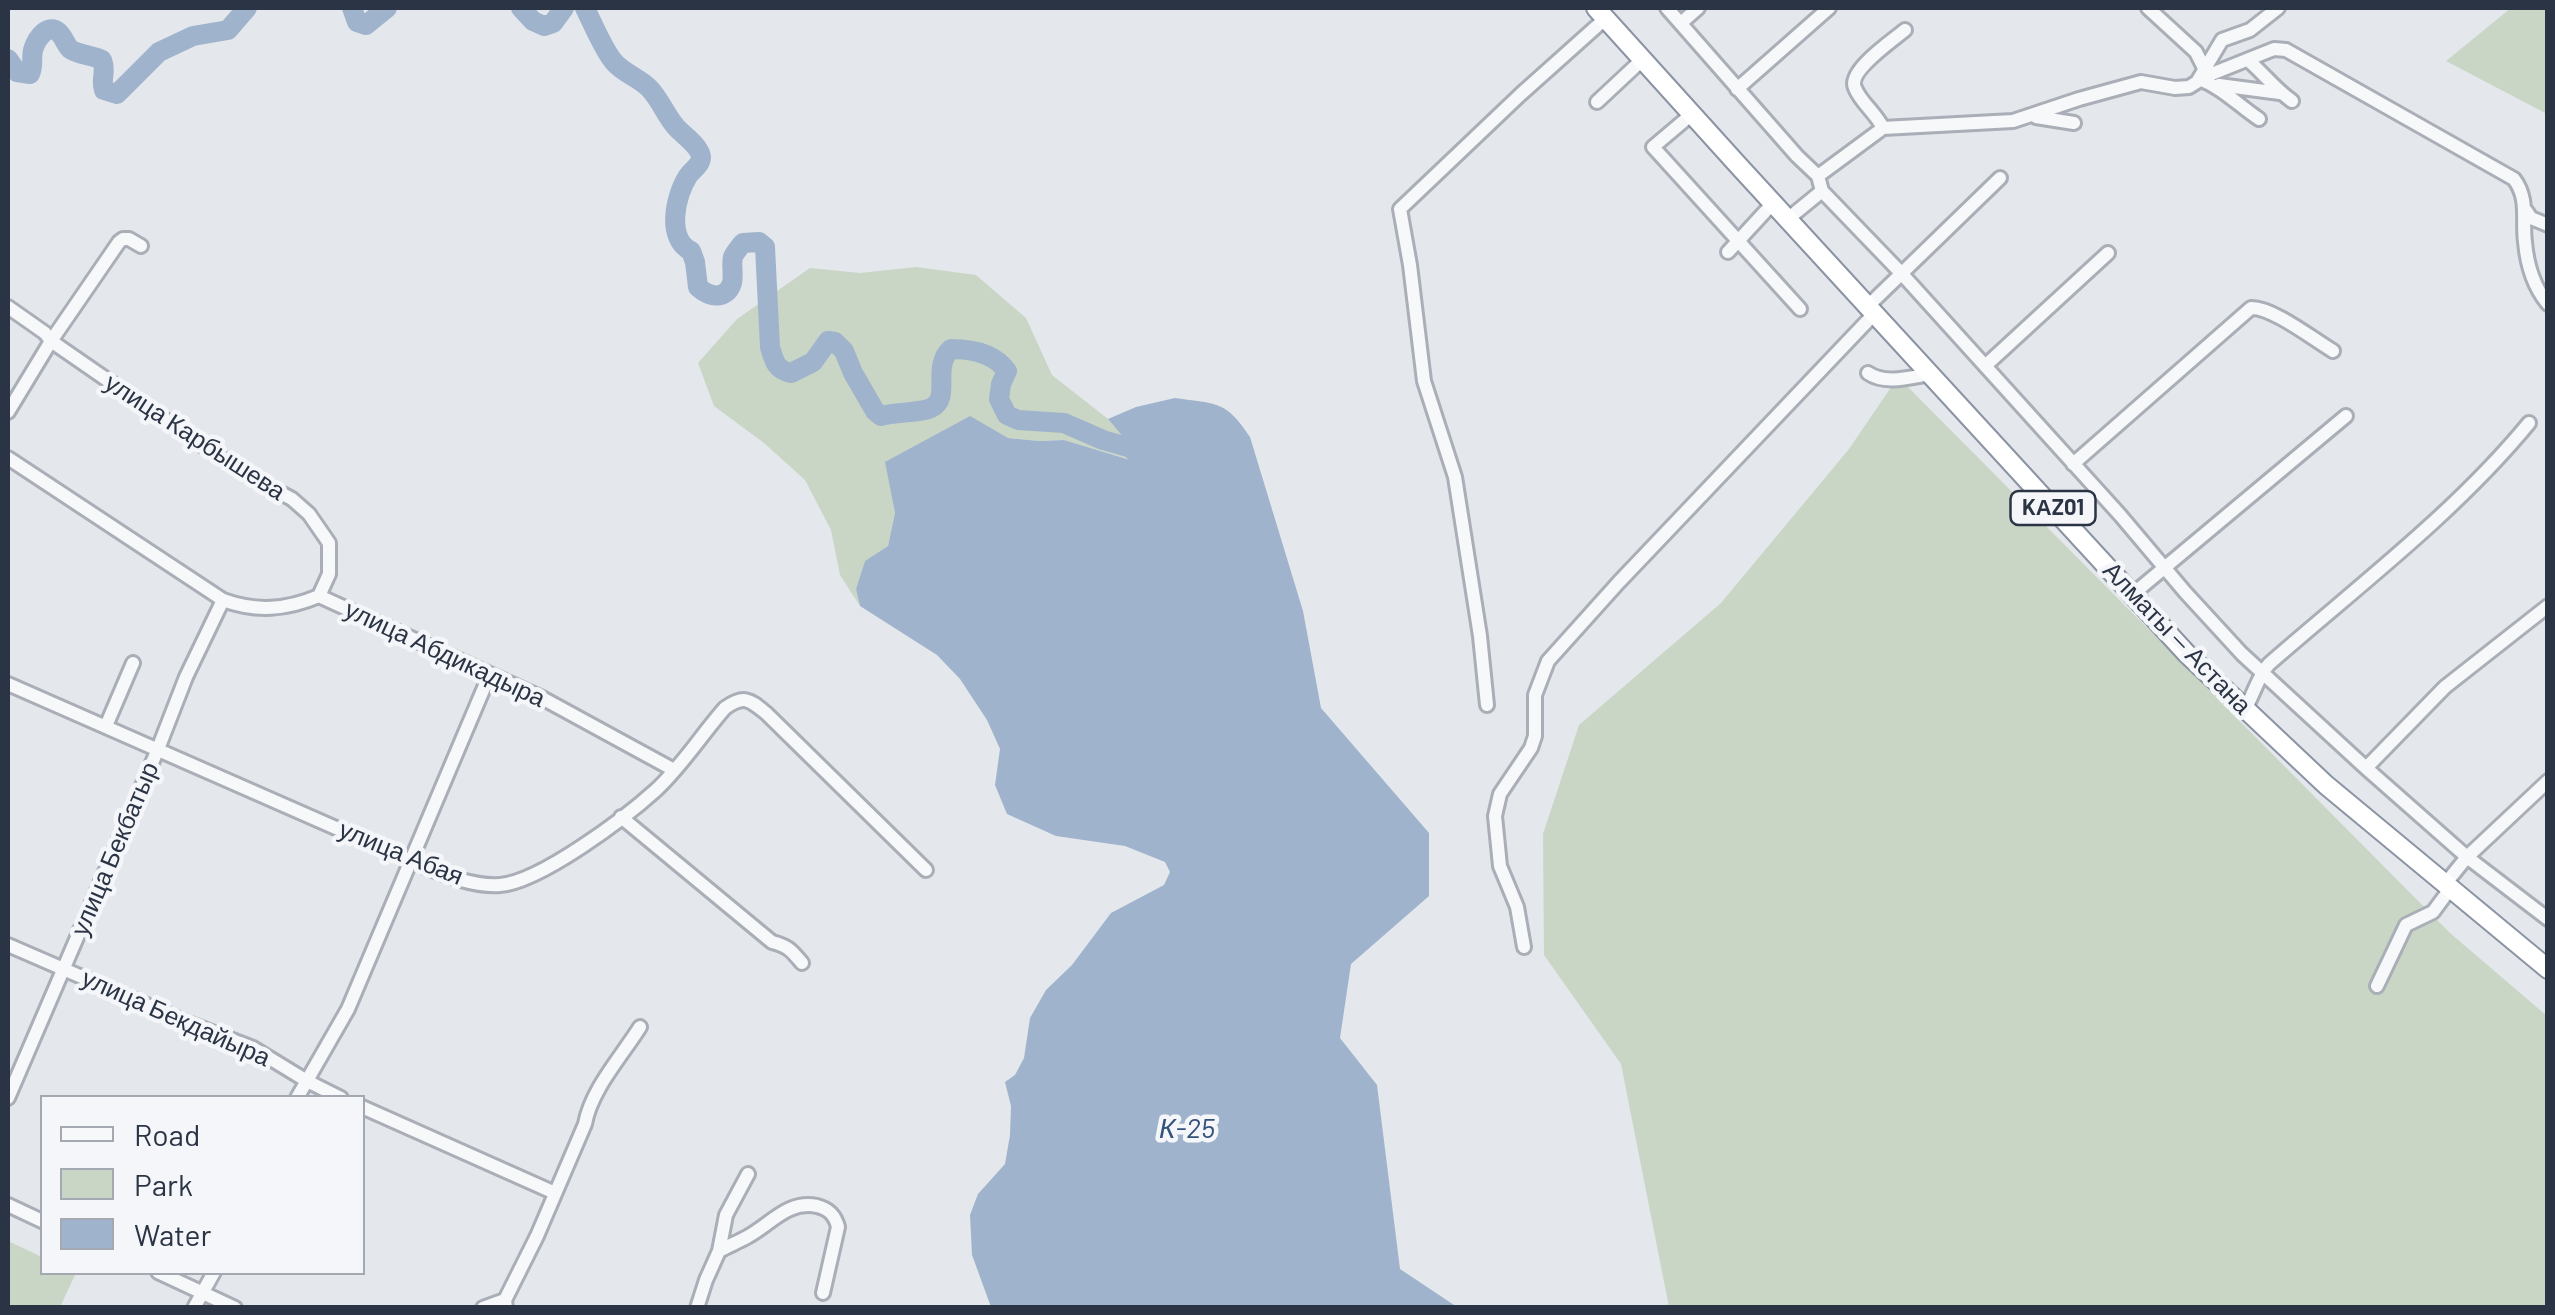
<!DOCTYPE html>
<meta charset="utf-8">
<style>
body{margin:0}
#map{position:relative;width:2555px;height:1315px;overflow:hidden;background:#e4e7ec;font-family:Barlow,sans-serif}
canvas{display:block}
.frame{position:absolute;inset:0;border:10px solid #2b3445;pointer-events:none}
.legend{position:absolute;left:40px;top:1095px;width:325px;height:180px;box-sizing:border-box;background:#f4f6f9;border:2px solid #a4a8b1;margin:0;padding:12px 18px;list-style:none;font-size:30px;color:#2b3445}
.legend li{display:flex;align-items:center;gap:20px;height:50px}
.legend b{width:50px;border:2px solid #a4a8b1}
</style>
<div id="map">
<canvas width="2555" height="1315"></canvas>
<div class="frame"></div>
<ul class="legend">
<li><b style="height:12px;background:#f7f8fa"></b>Road</li>
<li><b style="height:28px;background:#c9d6c5"></b>Park</li>
<li><b style="height:28px;background:#9fb4cc"></b>Water</li>
</ul>
</div>
<script>
const c = document.querySelector('canvas').getContext('2d');
c.lineJoin = 'round';
function fillPath(path, color) {
  c.fillStyle = color;
  c.fill(path, 'evenodd');
}
function stroke(path, color, width, dash) {
  c.strokeStyle = color;
  c.lineWidth = width;
  c.lineCap = dash ? 'butt' : 'round';
  c.setLineDash(dash || []);
  c.stroke(path);
}
function drawText(font, color, halo, rows, align = 'center') {
  c.font = font + ' Barlow,sans-serif';
  c.lineWidth = 9;
  c.setLineDash([]);
  c.textBaseline = 'middle';
  c.strokeStyle = halo;
  c.fillStyle = color;
  for (const [text, x, y, turn = 0] of rows) {
    c.save();
    c.translate(x, y);
    c.rotate((+turn || 0) * Math.PI / 180);
    c.textAlign = isNaN(turn) ? turn : align;
    if (halo) c.strokeText(text, 0, 0);
    c.fillText(text, 0, 0);
    c.restore();
  }
}
const green = new Path2D(`
 M 2511,8 L 2547,8 L 2547,114 L 2446,61 Z
 M 916,267 L 976,275 L 1026,318 L 1052,375 L 1108,419 L 1149,465 L 1064,440 L 1039,441 L 1008,438 L 930,439 L 886,462 L 895,513 L 888,546 L 865,562 L 856,589 L 860,606 L 840,575 L 831,530 L 805,480 L 764,443 L 714,406 L 698,363 L 737,319 L 810,268 L 860,273 Z
 M 1898,377 L 2450,933 L 2547,1016 L 2547,1307 L 1669,1307 L 1621,1064 L 1544,955 L 1543,834 L 1579,725 L 1721,603 L 1849,449 Z
 M 8,1241 L 42,1257 L 42,1272 L 76,1273 L 60,1307 L 8,1307 Z`);
const water = new Path2D(`
 M 1175,398 C 1216,404 1226,400 1250,437 L 1303,611 L 1321,708 L 1429,833 L 1429,896 L 1351,964 L 1340,1038 L 1377,1085 L 1400,1269 L 1457,1307 L 991,1307 L 972,1255 L 970,1215 L 978,1194 L 1005,1164 L 1010,1135 L 1011,1106 L 1005,1082 L 1015,1075 L 1024,1058 L 1030,1018 L 1046,990 L 1072,965 L 1111,913 L 1164,885 L 1170,872 L 1165,862 L 1125,846 L 1056,836 L 1007,814 L 995,785 L 1000,749 L 987,720 L 960,679 L 937,655 L 860,606 L 856,589 L 865,561 L 888,546 L 895,513 L 885,462 L 970,416 L 1008,438 L 1039,441 L 1064,440 L 1147,465 L 1108,419 L 1136,407 Z`);
const river = new Path2D(`
 M 352,8 L 357,22 L 366,25 L 387,8
 M 521,8 L 533,21 L 544,26 L 553,23 L 564,8
 M 585,8 C 592,22 604,51 614,62 C 624,74 639,77 650,89 C 661,101 666,116 676,127 C 683,135 700,146 701,157 C 701,165 693,169 688,176 C 675,196 666,239 691,251 L 695,262 L 698,287 C 709,297 726,301 732,283 C 734,275 731,265 733,257 C 734,254 741,245 743,243 L 759,242 L 765,247 L 770,347 C 774,361 776,370 791,373 L 813,362 L 828,341 L 835,342 L 844,351 L 853,373 L 875,411 L 881,416 C 894,412 921,413 931,408 C 952,399 931,367 951,349 C 972,349 994,353 1007,371 L 1001,384 L 999,399 L 1007,415 L 1018,420 L 1064,423 L 1103,440 L 1131,448 L 1167,485
 M 8,59 L 17,72 L 30,74 C 34,65 31,59 33,50 C 37,37 50,20 61,35 C 65,40 66,45 70,49 C 78,55 93,55 102,60 C 107,72 100,79 104,90 L 117,94 L 159,52 L 193,36 L 228,30 L 247,8`);
const minor = new Path2D(`
 M 1667,8 L 1797,156 L 1818,176 L 1822,191 L 1902,274 L 2120,515 L 2185,592 L 2242,654 L 2366,768 L 2467,857 L 2548,919
 M 2148,8 L 2196,52 L 2205,70
 M 1681,23 L 1698,8
 M 2248,60 C 2263,73 2276,90 2292,101
 M 2199,79 L 2274,49 L 2286,50 L 2514,179 C 2529,199 2522,219 2525,242 C 2527,265 2533,286 2548,304
 M 2199,79 C 2223,88 2238,105 2259,119
 M 2219,85 L 2280,93
 M 1737,89 L 1829,8
 M 1597,102 L 1643,59
 M 1692,114 L 1653,147 L 1800,309
 M 2036,117 L 2074,123
 M 1883,128 C 1876,113 1861,103 1855,88 C 1847,71 1892,41 1905,30
 M 1818,176 L 1883,128 L 2013,121 L 2079,99 L 2141,82 L 2175,88 L 2189,87 L 2197,82 L 2222,40 L 2250,30 L 2278,8
 M 2524,208 L 2531,218 L 2548,225
 M 1789,218 L 1822,191
 M 1728,252 L 1774,202
 M 1868,306 L 2000,178
 M 8,307 L 45,333 L 51,341 L 197,442 L 251,477 L 292,499 L 309,514 L 329,543 L 329,574 L 319,596
 M 1985,366 L 2108,253
 M 1868,373 C 1885,385 1911,377 1930,374
 M 8,412 L 51,341 L 119,242 L 123,239 L 129,239 L 141,246
 M 8,458 L 223,600 C 256,612 286,610 319,596 L 542,698 L 674,770
 M 2073,464 L 2251,308 C 2272,307 2313,339 2333,351
 M 2133,594 L 2346,416
 M 8,684 L 411,861 C 439,872 469,887 500,885 C 540,882 625,818 656,790 C 682,766 702,734 725,708 C 745,694 750,700 767,714 L 926,870
 M 1487,705 L 1480,636 L 1455,477 L 1424,381 L 1410,265 L 1400,209 L 1521,94 L 1606,18
 M 2245,709 C 2254,694 2258,676 2269,664 C 2357,587 2455,513 2529,423
 M 106,726 L 133,663
 M 2366,768 L 2445,687 L 2548,606
 M 621,817 L 772,942 C 788,946 791,950 802,963
 M 2445,884 L 2467,857 L 2548,781
 M 8,945 L 188,1023 L 253,1048 L 307,1081 L 341,1098
 M 1524,947 L 1517,907 L 1500,866 L 1495,816 L 1500,794 L 1531,748 L 1535,736 L 1535,695 L 1548,661 L 1619,582 L 1875,313
 M 2377,986 L 2406,925 L 2433,912 L 2450,889
 M 8,1098 L 158,749 L 186,677 L 223,600
 M 297,1098 L 348,1009 L 489,676
 M 362,1107 L 555,1193
 M 8,1205 L 42,1221
 M 719,1251 C 728,1246 738,1242 747,1237 C 771,1224 788,1200 817,1206 C 829,1209 835,1215 838,1227 L 823,1293
 M 158,1272 L 235,1308
 M 194,1308 L 214,1272
 M 483,1308 L 505,1300
 M 506,1308 L 505,1300 L 537,1236 L 585,1124 C 591,1090 621,1057 640,1027
 M 697,1308 L 706,1280 L 719,1251 L 726,1215 L 748,1174`);
const highway = new Path2D(`
 M 1596,8 L 1737,164 L 2187,654 L 2326,785 L 2548,969`);
const shields = [
 [2053,508,85]
];
const shieldNames = [
 ["KАZ01",2053,508]
];
const streetNames = [
 ["улица Карбышева",195,437,33],
 ["Алматы — Астана",2177,638,46],
 ["улица Абдикадыра",445,654,25],
 ["улица Бекбатыр",115,849,-67],
 ["улица Абая",401,853,22],
 ["улица Бекдайыра",176,1018,24]
];
const waterNames = [
 ["К-25",1187,1129]
];
fillPath(green, '#c9d6c5');
fillPath(water, '#9fb4cc');
stroke(river, '#9fb4cc', 20);
stroke(minor, '#a9aeb7', 18);
stroke(highway, '#8b94a3', 22);
stroke(minor, '#f7f8fa', 12);
stroke(highway, '#fff', 18);
for (const [x, y, w] of shields) {
  const box = new Path2D();
  box.roundRect(x - w / 2, y - 17, w, 34, 8);
  c.fillStyle = '#f4f6f9';
  c.fill(box);
  stroke(box, '#2b3445', 2.5);
}
drawText('bold 22px', '#2b3445', null, shieldNames);
drawText('25px', '#2b3445', '#f4f6f9', streetNames);
drawText('italic 28px', '#34527a', '#f4f6f9', waterNames);
</script>
